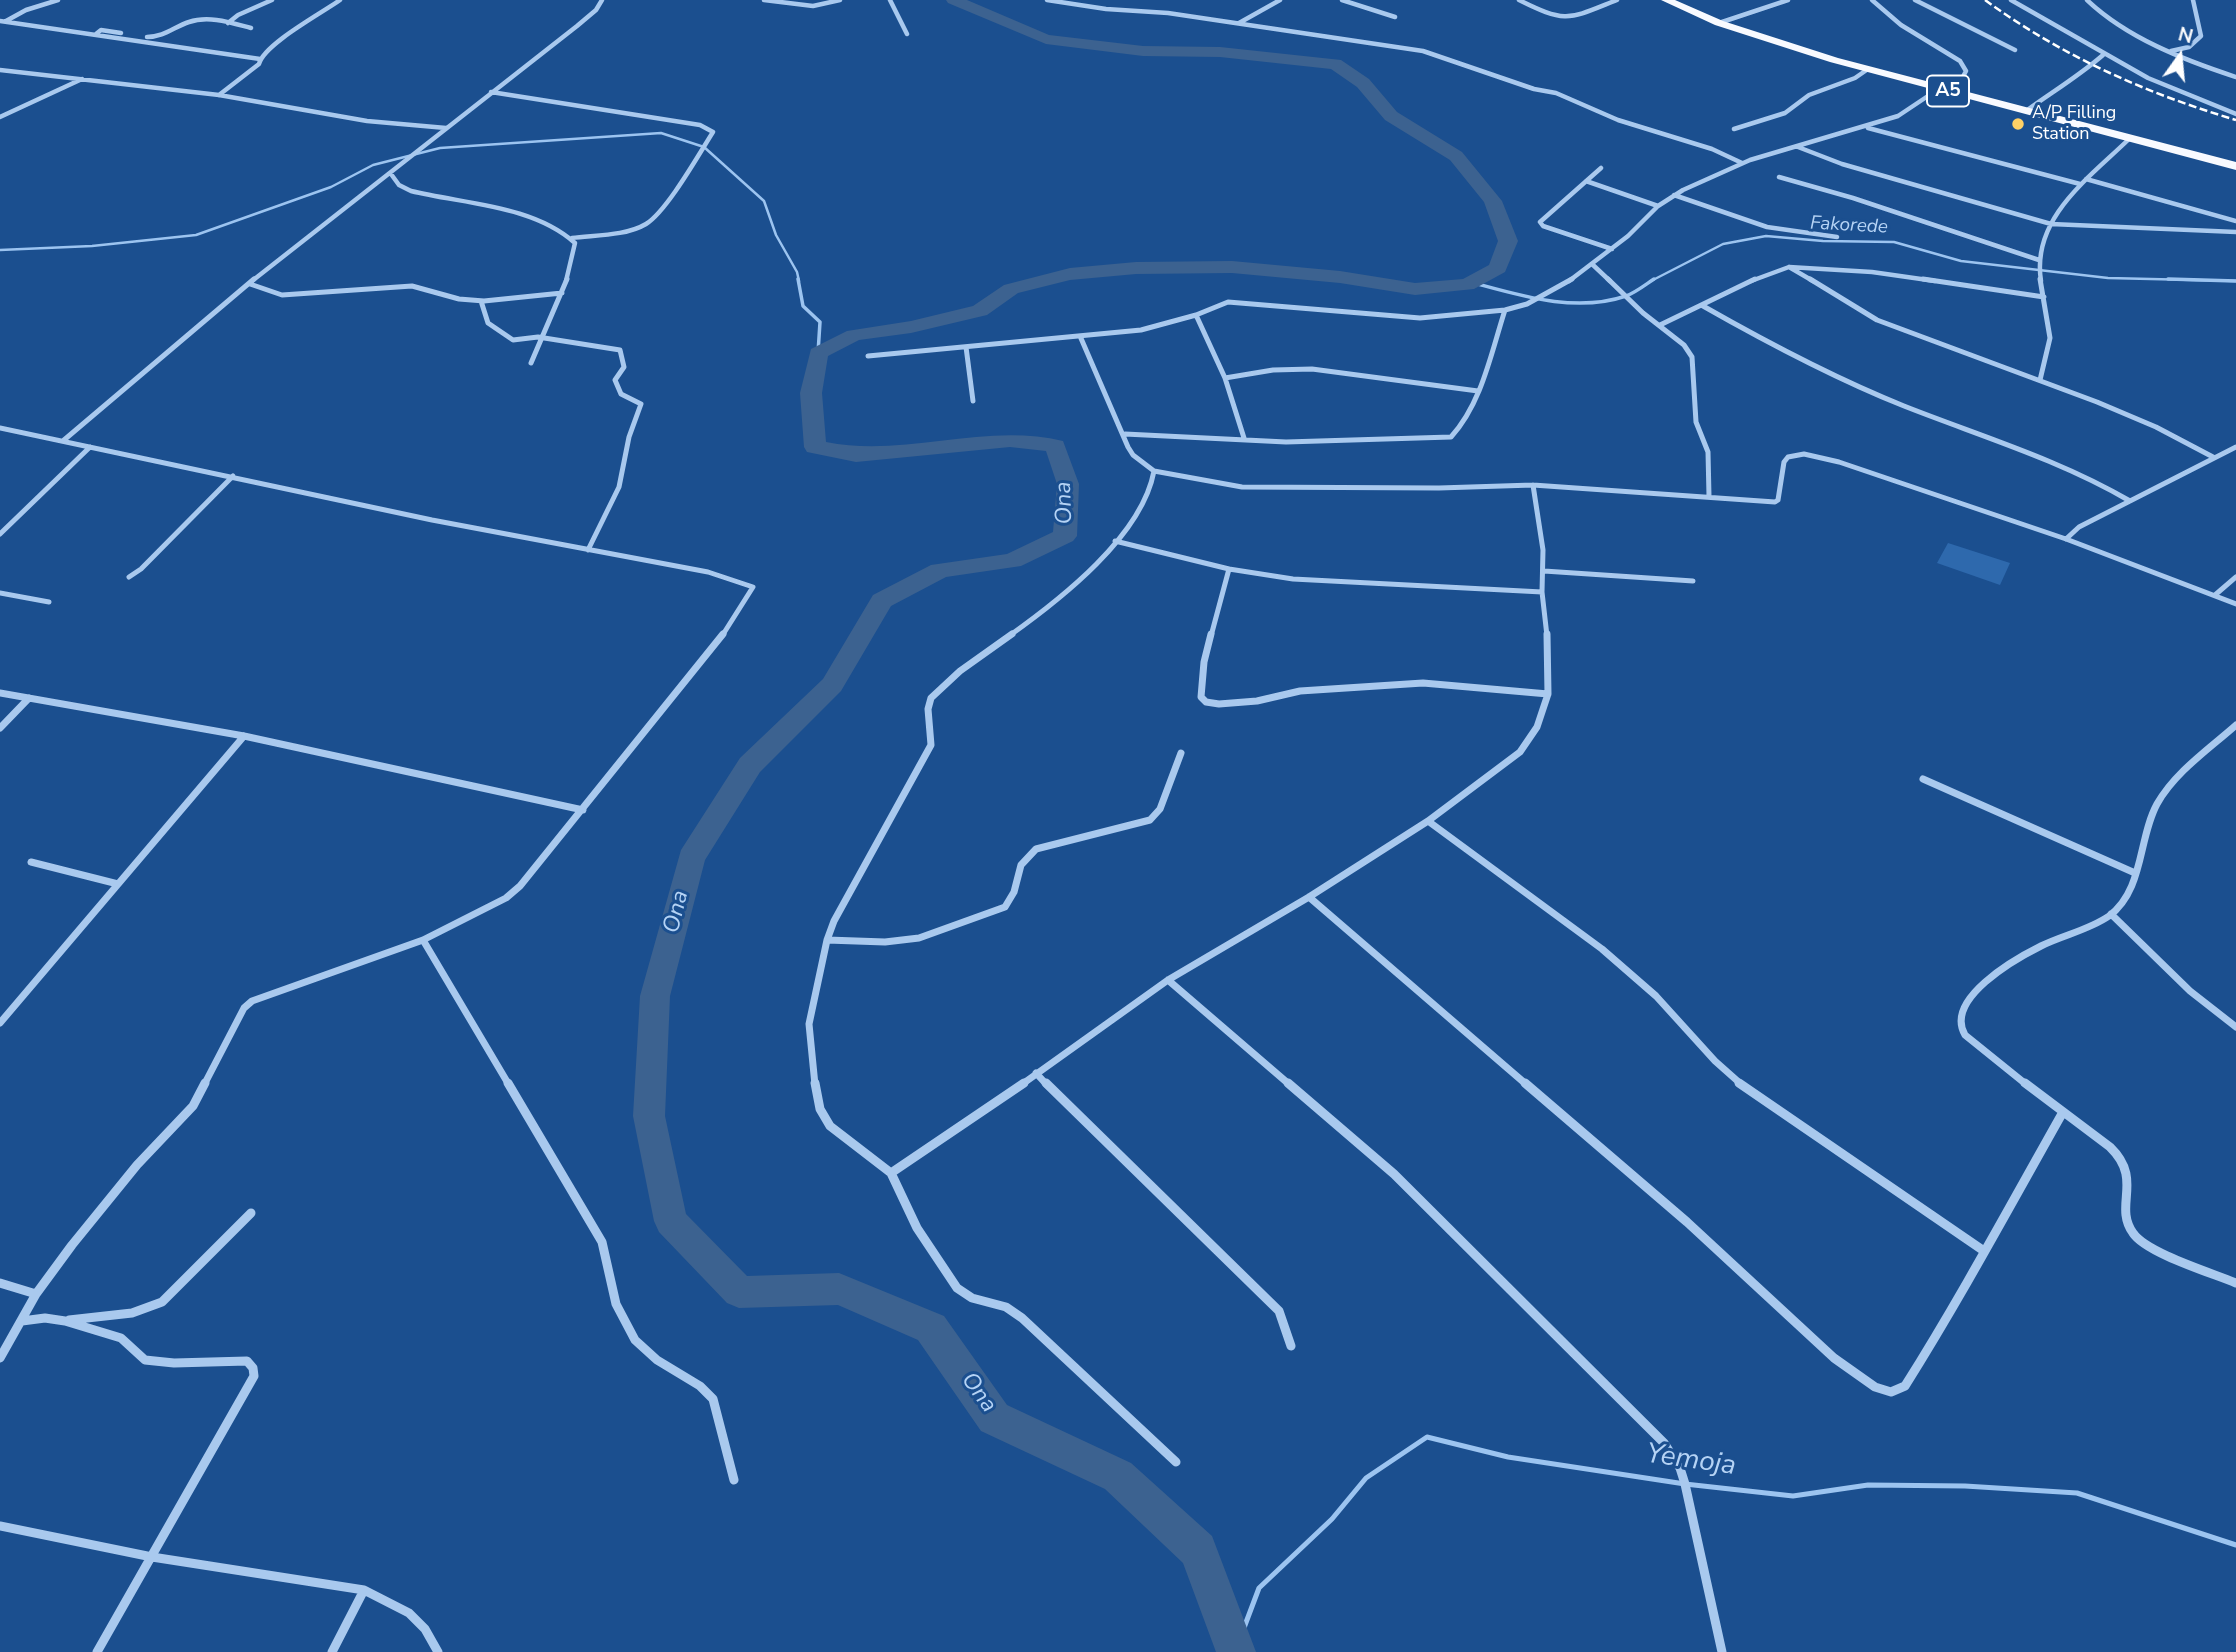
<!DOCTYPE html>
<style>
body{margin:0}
#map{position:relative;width:2236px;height:1652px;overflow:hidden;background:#1b4f8f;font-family:"Nunito Sans",sans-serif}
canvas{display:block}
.north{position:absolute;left:2145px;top:21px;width:70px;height:70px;-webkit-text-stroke:5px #1b4f8f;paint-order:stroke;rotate:15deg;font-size:19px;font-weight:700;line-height:28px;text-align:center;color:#fff}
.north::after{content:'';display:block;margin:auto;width:24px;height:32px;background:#fff;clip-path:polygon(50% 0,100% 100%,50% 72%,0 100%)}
</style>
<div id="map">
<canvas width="2236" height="1652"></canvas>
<div class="north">N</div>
</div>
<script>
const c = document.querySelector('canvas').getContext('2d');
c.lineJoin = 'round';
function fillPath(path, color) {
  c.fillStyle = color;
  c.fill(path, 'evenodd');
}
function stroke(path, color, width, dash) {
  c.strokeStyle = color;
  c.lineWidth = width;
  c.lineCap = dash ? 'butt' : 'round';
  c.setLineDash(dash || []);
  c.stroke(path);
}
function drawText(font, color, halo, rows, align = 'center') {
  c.font = font + ' "Nunito Sans",sans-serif';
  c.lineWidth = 6;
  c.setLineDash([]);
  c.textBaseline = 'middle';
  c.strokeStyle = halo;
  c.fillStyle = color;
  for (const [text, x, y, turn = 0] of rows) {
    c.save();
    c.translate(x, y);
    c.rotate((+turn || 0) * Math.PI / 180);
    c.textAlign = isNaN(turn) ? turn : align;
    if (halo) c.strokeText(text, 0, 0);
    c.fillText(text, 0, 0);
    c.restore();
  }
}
const green = new Path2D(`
 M 1948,543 L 2010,563 L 2000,585 L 1937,563 Z`);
const streamFar2 = new Path2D(`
 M 0,250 L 92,246 L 196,235 L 331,187 L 373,165 L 440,148 L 661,133 L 704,147 L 764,201 L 776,235 L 797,272 L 799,281
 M 1651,281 L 1723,244 L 1766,236 L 1823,241 L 1894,242 L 1961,261 L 2108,278 L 2236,281`);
const streamFar1 = new Path2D(`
 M 798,279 L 803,306 L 820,322 L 818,353
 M 2168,279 L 2236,281
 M 1474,283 C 1522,296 1576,313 1626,296 C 1635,293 1645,285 1654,279`);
const stream = new Path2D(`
 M 1236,1649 L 1259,1588 L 1332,1519 L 1366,1478 L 1427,1437 L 1508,1457 L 1685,1484 L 1793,1496 L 1868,1485 L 1965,1486 L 2077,1493 L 2236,1545`);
const river = new Path2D(`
 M 946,0 L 967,0 L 1049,35 L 1143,46 L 1220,47 L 1341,60 L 1369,79 L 1397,112 L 1462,152 L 1502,201 L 1518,241 L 1505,272 L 1474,289 L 1415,295 L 1340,283 L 1232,273 L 1136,274 L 1070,280 L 1018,293 L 987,315 L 911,333 L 859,340 L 828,356 L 822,393 L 826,442 C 905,458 984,422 1063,441 L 1079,484 L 1077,536 L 1073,541 L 1021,566 L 946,577 L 891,606 L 841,691 L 760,772 L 705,860 L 670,996 L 665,1116 L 686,1214 L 747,1276 L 839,1273 L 944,1316 L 1007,1405 L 1131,1463 L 1212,1536 L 1256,1652 L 1216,1652 L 1183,1563 L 1105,1489 L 981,1431 L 918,1340 L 838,1305 L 739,1308 L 727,1303 L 659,1232 L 654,1221 L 633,1116 L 640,996 L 681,850 L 740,758 L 823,679 L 873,595 L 931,565 L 1007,554 L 1053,532 L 1057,484 L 1046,451 L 1010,447 L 856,462 L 807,452 L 804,447 L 800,393 L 811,349 L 847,331 L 911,321 L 973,306 L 1004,285 L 1070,268 L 1136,262 L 1232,261 L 1340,271 L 1415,283 L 1463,279 L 1489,265 L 1498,241 L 1484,202 L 1450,160 L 1385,120 L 1357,87 L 1331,69 L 1220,57 L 1143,56 L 1046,44 L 948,3 Z`);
const minorFar3 = new Path2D(`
 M 764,0 L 813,6 L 840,0
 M 890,0 L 907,34
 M 1047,0 L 1106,9 L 1168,13 L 1423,51 L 1534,89 L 1556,93 L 1618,120 L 1712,149 L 1742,163
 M 1342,0 L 1395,17
 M 1519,0 C 1567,24 1569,19 1617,0
 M 1872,0 L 1901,25 L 1960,61 L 1966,71 L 1955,92
 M 1915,0 L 2015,50
 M 2011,0 L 2148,78 L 2236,114
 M 2087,0 C 2127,38 2184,60 2236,77
 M 0,21 L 260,59
 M 6,21 L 26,10 L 58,0
 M 228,23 L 238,15 L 272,0
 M 1239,23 L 1280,0
 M 1719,23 L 1788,0
 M 96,34 L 101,30 L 121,33
 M 147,37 C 164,37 174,27 189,22 C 209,15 232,23 251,28
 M 2171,51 L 2189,47 L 2201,36 L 2193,0
 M 0,70 L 219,95 L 367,121 L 446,128
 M 491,92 L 700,125 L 713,132 C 699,154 667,211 646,224 C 626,236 595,235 572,238
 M 219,95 L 259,64 C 264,44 322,13 340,0
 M 2026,111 C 2052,92 2079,76 2103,55
 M 0,117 L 82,79
 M 1868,128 L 2080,184
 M 1734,129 L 1785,113 L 1809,95 L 1855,78 L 1868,69
 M 1798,147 L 1842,164 L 2051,224 L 2236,232
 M 1601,168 L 1540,222 L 1543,226 L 1612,249
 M 391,174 L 399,185 L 411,191 C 464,204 533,205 575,243 L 566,281
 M 1779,177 L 1853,198 L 2039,260
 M 2086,179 L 2236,221
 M 1586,181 L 1658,206
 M 1674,195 L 1767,227 L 1837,237
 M 1593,265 L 1610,281
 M 1789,267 L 1813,281
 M 252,281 L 577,26 L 596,10 L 602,0
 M 1569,281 L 1628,236 L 1658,206 L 1683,190 L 1750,160 L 1898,116 L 1940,88
 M 1751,281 L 1789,267 L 1872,272 L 1935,281
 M 2041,281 C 2031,218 2089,178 2129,139`);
const minorFar2 = new Path2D(`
 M 1608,279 L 1643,313 L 1684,345 L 1692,357 L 1696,422 L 1708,452 L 1709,496
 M 1810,279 L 1877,320 L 2097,402 L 2156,427 L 2213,457
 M 1923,279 L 2044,297
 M 250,284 L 282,295 L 412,286 L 459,299 L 484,301 L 562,293
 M 481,301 L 488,323 L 513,340 L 538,337 L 620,350 L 624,367 L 615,380 L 621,394 L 641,404 L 629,437 L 619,487 L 588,550
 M 1703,306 C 1768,343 1834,378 1904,406 C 1980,436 2058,459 2130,501
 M 1196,315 L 1225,378 L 1244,438
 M 1660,325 L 1755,279
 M 1080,336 L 1128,447 L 1133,455 L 1154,471 L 1242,487 L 1439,488 L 1533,485 L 1775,502 L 1778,500 L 1784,462 L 1788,457 L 1804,454 L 1839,462 L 2066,539 L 2236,604
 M 966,347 L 973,401
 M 868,356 L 1141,330 L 1196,315 L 1228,302 L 1420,318 L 1505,310 L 1527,304 L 1572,279
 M 531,363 L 567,279
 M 1225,378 L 1273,370 L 1312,369 L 1478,391
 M 2040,380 L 2050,338 L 2040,279
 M 0,428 L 432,520 L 708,572 L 753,587 L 722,636
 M 1125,434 L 1286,442 L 1451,437 C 1482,403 1491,353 1505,310
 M 64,440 L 254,279
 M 1533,485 L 1543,550 L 1542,592 L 1547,636
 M 0,534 L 90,447
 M 2066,539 L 2079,527 L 2236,447
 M 1115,541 L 1229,569 L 1293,579 L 1542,592
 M 1544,571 L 1693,581
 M 129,577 L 141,569 L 233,476
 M 0,593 L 49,602
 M 2215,595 L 2236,577
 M 1009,636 C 1061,599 1142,536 1154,471
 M 1211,636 L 1229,569`);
const minorFar1 = new Path2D(`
 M 1211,634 L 1204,662 L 1201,697 L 1206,702 L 1219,704 L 1257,701 L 1300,691 L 1423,683 L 1548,694
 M 0,693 L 244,736 L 583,810
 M 0,728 L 29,698
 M 1923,779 L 2135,873
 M 1428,821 L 1602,949 L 1656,996 L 1715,1061 L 1742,1085
 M 31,862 L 118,884
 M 1309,897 L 1527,1085
 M 2111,914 L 2190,991 L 2236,1027
 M 423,940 L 509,1085
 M 827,940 L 885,942 L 919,938 L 1005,907 L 1014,892 L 1021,865 L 1036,849 L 1150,820 L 1160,809 L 1181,753
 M 1168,980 L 1290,1085
 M 0,1023 L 244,736
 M 1036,1073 L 1047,1085
 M 204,1085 L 244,1008 L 252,1001 L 423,940 L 506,898 L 520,886 L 723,634
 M 815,1085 L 809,1024 L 827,940 L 834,921 L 931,745 L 928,709 L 931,698 L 960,671 L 1012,634
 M 1021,1085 L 1168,980 L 1309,897 L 1428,821 L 1520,752 L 1537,727 L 1548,694 L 1547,634
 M 2027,1085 L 1965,1035 C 1944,999 2015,959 2041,946 C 2063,935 2089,930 2109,916 C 2144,890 2138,839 2157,804 C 2175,772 2209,749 2236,725`);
const minor = new Path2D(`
 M 508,1083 L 602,1242 L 616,1304 L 635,1340 L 657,1360 L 700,1386 L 713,1399 L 734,1480
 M 815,1083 L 820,1109 L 830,1126 L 891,1173 L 917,1228 L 957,1288 L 972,1298 L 1006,1307 L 1022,1318 L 1176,1462
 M 1046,1083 L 1279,1311 L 1291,1346
 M 1288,1083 L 1394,1174 L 1664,1443 L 1680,1468 L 1685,1484 L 1722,1652
 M 1525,1083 L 1687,1222 L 1834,1358 L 1875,1387 L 1891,1392 L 1905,1386 C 1961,1297 2011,1204 2063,1112
 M 1739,1083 L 1984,1251
 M 2025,1083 L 2110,1147 C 2144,1180 2113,1205 2133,1233 C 2146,1253 2212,1273 2236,1283
 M 891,1173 L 1024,1083
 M 0,1283 L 36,1294
 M 69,1320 L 132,1313 L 162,1302 L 251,1213
 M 22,1321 L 45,1318 L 65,1321 L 121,1338 L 145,1360 L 174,1363 L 247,1361 L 253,1368 L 254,1376 L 97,1652
 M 0,1358 L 36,1294 L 72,1245 L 137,1165 L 193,1106 L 205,1083
 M 0,1526 L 152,1557 L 364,1590 L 409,1613 L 425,1629 L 438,1652
 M 332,1652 L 364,1590`);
const trunk = new Path2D(`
 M 1661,0 L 1675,0 L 1723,21 L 1838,58 L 2236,162 L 2236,170 L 1830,62 L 1715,25 Z`);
const rail = new Path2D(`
 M 1985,0 C 2062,56 2145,93 2236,120`);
const markers = [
 [2018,124,7,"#ffd166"]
];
const farPoinames = [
 ["A/P Filling",2032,114],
 ["Station",2032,135]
];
const shields = [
 [1948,91,42]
];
const shieldNames = [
 ["A5",1948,91]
];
const farWaternames = [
 ["Fakorede",1849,226,3]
];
const waterNames = [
 ["Ona",1065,503,-92],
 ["Ona",677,912,-76],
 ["Ona",978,1393,54]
];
const nearWaternames = [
 ["Yemoja",1691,1461,8]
];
fillPath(green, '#2e69ad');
stroke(streamFar2, '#9cc4f0', 2.5);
stroke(streamFar1, '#9cc4f0', 3.5);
stroke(stream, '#9cc4f0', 5);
fillPath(river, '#3c6290');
stroke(minorFar3, '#a9c9ee', 4.5);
stroke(minorFar2, '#a9c9ee', 5);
stroke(minorFar1, '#a9c9ee', 7);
stroke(minor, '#a9c9ee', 9);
fillPath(trunk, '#f8faff');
stroke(rail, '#fff', 2.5, [8, 3.5]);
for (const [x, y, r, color] of markers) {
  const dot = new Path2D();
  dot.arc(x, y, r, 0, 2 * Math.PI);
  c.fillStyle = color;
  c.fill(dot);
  stroke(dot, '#1b4f8f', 2.5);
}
drawText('18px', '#fff', '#1b4f8f', farPoinames, 'left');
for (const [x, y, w] of shields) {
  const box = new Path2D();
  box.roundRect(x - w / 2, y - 15.5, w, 31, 5);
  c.fillStyle = '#1b4f8f';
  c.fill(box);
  stroke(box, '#fff', 2);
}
drawText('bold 19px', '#fff', null, shieldNames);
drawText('italic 19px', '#b5d3f5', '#1b4f8f', farWaternames);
drawText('italic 23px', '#b5d3f5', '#1b4f8f', waterNames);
drawText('italic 28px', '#b5d3f5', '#1b4f8f', nearWaternames);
</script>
